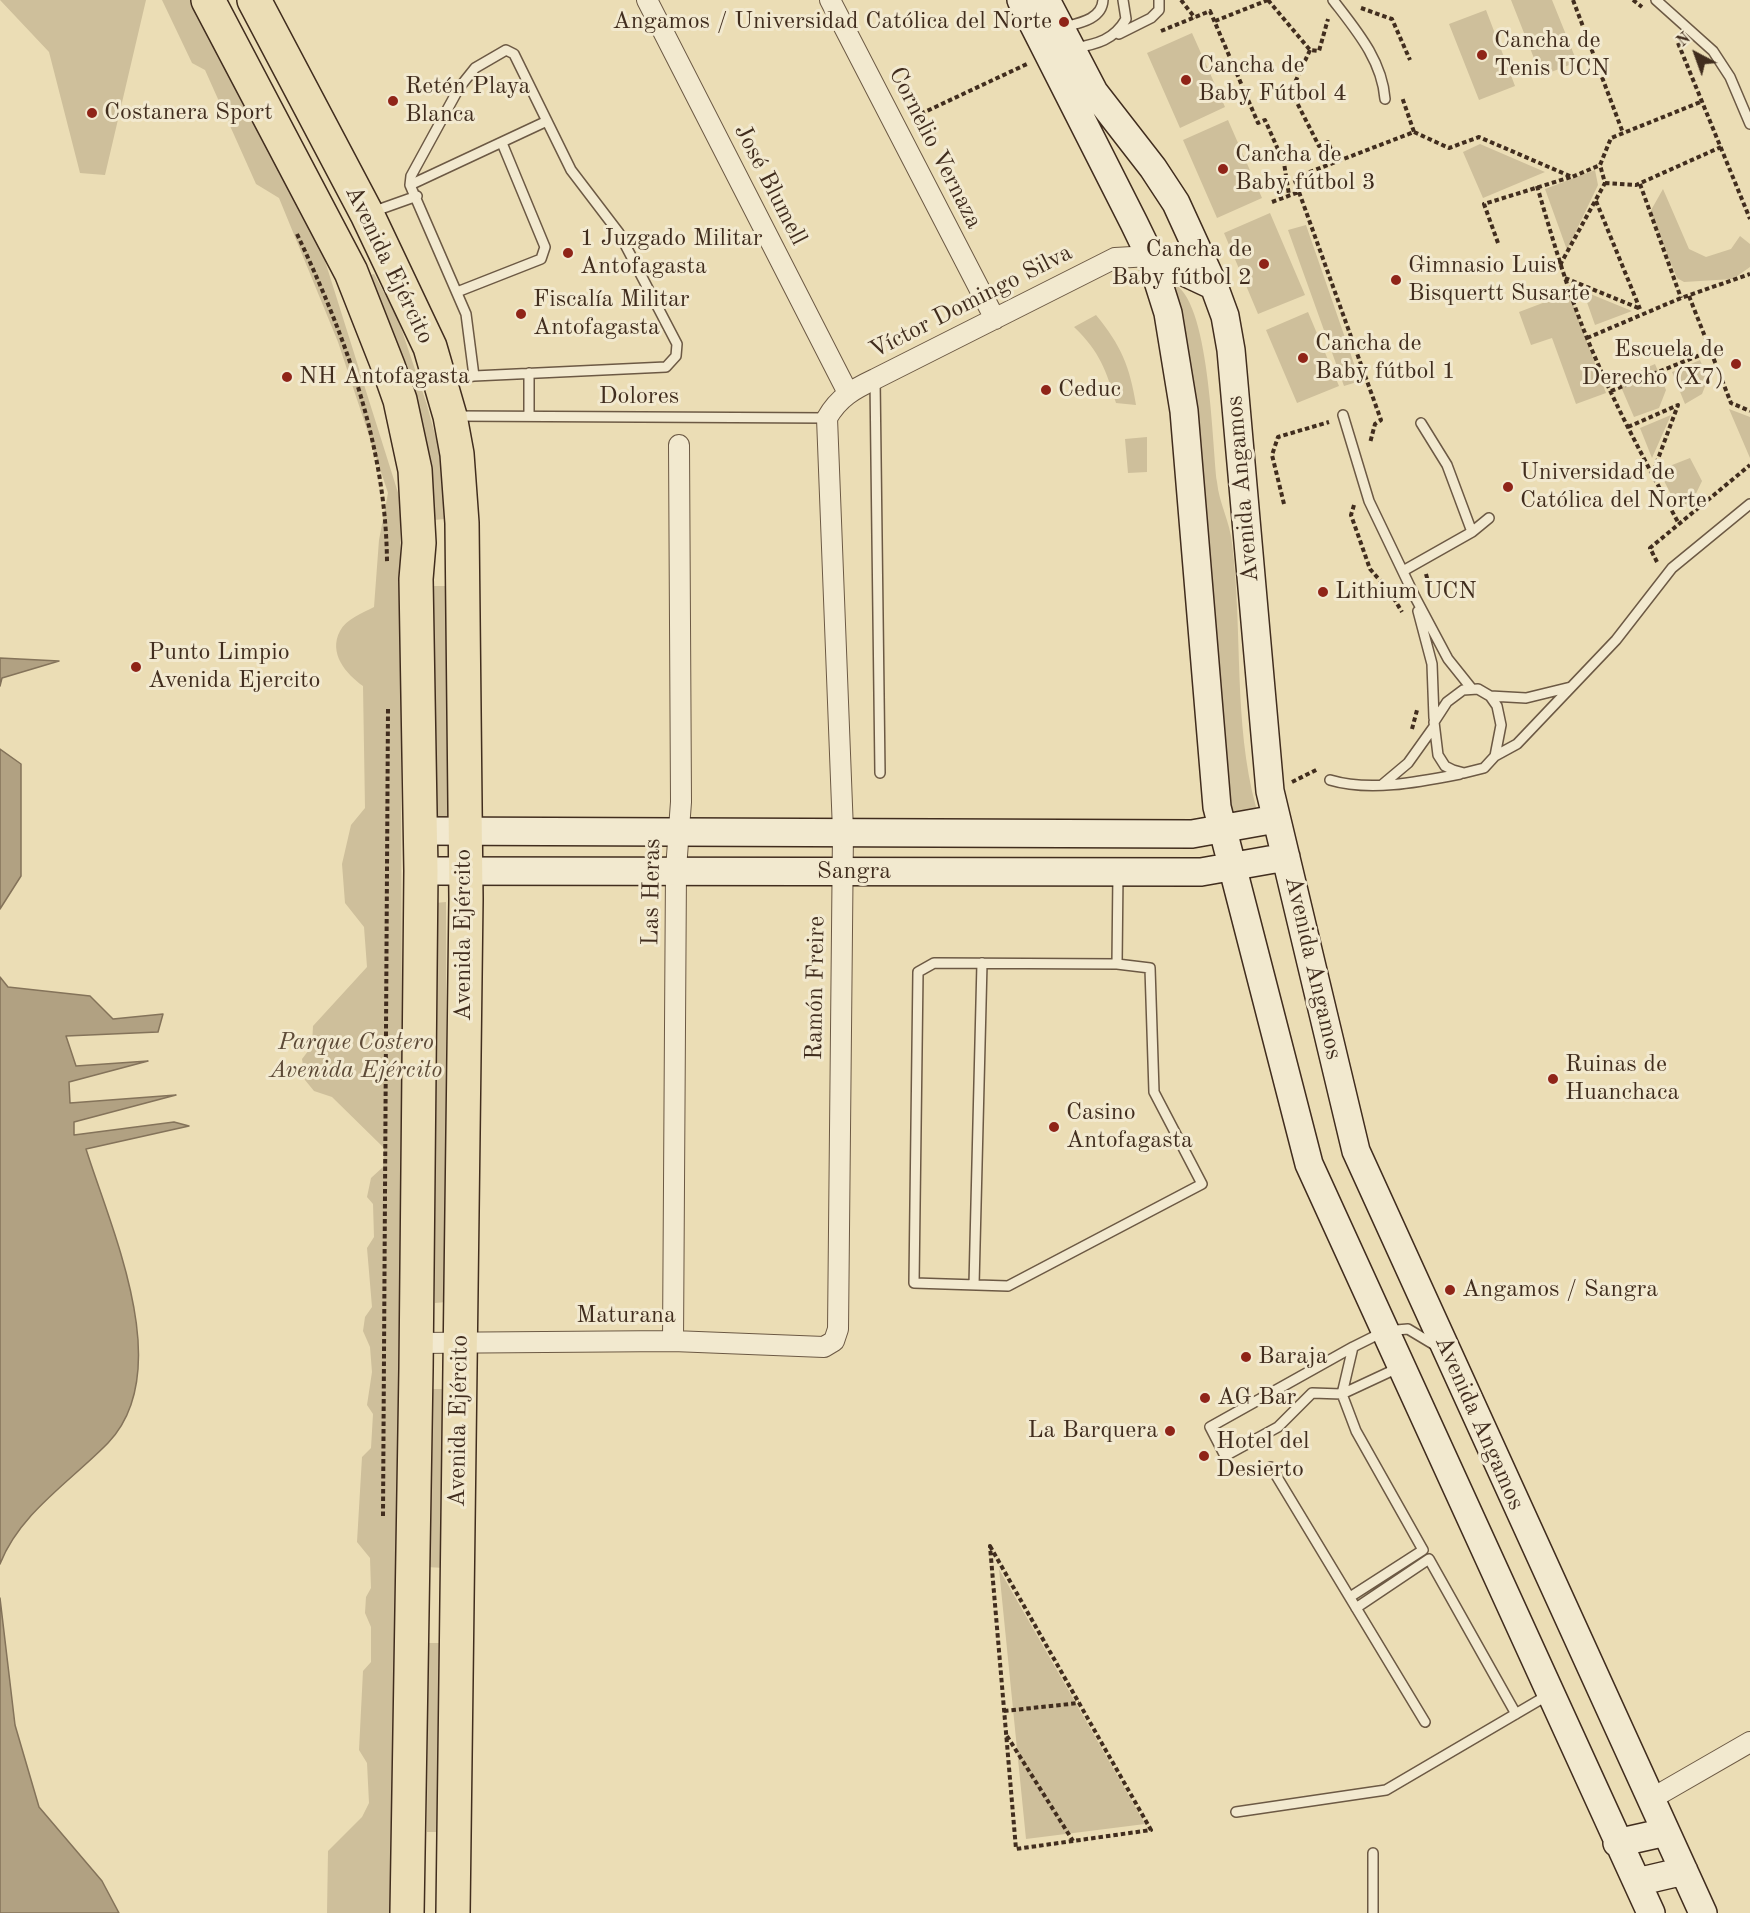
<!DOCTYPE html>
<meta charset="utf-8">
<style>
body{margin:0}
#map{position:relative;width:1750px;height:1913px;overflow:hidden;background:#ebddb5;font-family:"Old Standard TT",serif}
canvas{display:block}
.north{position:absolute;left:1666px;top:24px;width:60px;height:60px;-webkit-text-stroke:4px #f2e9cf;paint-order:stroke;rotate:319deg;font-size:16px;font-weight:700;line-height:24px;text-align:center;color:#412d1e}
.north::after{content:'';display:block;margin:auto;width:21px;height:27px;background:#412d1e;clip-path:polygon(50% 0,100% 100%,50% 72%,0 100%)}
</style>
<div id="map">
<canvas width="1750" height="1913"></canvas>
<div class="north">N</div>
</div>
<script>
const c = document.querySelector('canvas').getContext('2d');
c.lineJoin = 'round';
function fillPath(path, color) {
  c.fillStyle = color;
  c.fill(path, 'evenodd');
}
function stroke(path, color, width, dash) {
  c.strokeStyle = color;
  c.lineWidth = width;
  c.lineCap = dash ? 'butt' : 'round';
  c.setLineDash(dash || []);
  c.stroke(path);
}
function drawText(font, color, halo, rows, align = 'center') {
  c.font = font + ' "Old Standard TT",serif';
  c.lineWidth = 6;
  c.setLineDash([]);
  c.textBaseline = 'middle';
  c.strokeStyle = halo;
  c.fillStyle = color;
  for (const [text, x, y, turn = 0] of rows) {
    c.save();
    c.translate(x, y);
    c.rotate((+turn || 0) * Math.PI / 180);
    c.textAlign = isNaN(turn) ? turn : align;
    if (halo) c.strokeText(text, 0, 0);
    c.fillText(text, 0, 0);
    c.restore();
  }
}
const green = new Path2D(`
 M 0,0 L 146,0 L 105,175 L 80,173 L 49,52 Z
 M 162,0 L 197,0 L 320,245 L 400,499 L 403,1325 L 396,1913 L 327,1913 L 328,1851 L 362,1817 L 369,1803 L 367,1763 L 359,1750 L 363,1671 L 371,1662 L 371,1627 L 365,1613 L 366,1597 L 371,1588 L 370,1558 L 357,1542 L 362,1457 L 371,1448 L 373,1414 L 367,1405 L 372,1372 L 370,1347 L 363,1331 L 365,1317 L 372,1307 L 367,1248 L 374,1237 L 373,1204 L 367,1197 L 371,1178 L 383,1167 L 384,1148 L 332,1097 L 314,1091 L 305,1080 L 302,1059 L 312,1046 L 313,1026 L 367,967 L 364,927 L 345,903 L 342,864 L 351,825 L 365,808 L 363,686 C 346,674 328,653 340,631 C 346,619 363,613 374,607 L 379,540 L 388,493 L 338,342 L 279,198 L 256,184 L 205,70 L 192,63 Z
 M 1511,0 L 1552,0 L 1577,62 L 1541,76 Z
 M 1486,10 L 1515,86 L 1479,100 L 1449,24 Z
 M 1192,33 L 1225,107 L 1180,128 L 1147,53 Z
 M 1228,120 L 1262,198 L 1217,218 L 1183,140 Z
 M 1480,144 L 1545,172 L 1483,198 L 1463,152 Z
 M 1595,170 L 1598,185 L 1567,250 L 1545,189 Z
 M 1663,189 L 1689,249 L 1706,257 L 1731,249 L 1740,236 L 1750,244 L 1750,267 L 1733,279 L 1684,282 L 1677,278 L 1650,212 Z
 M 1270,213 L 1305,295 L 1258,314 L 1224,233 Z
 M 1306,225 L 1360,381 L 1344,386 L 1288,230 Z
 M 374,274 L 398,319 L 427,405 L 443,464 L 445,519 L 433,520 L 367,276 Z
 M 1172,283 C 1210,297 1212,443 1217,482 C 1219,503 1230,522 1232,543 C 1243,631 1233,722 1256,807 L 1252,813 L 1236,813 L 1230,807 Z
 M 1583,291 L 1632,311 L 1595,325 Z
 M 1569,293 L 1606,393 L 1576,404 L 1552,338 L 1531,345 L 1519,312 Z
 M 1308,312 L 1339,386 L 1297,403 L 1266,330 Z
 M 1096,315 C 1121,345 1130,367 1136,405 L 1116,403 C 1106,370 1100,352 1074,327 Z
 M 1700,360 L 1708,379 L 1702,394 L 1685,404 L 1672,372 Z
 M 1655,364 L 1666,390 L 1659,408 L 1634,417 L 1618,380 Z
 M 1729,409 L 1750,417 L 1750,458 Z
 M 1671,415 L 1652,458 L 1640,428 Z
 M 1147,437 L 1147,472 L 1128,473 L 1125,439 Z
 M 1690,458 L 1702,481 L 1690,506 L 1673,498 L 1663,479 L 1667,467 Z
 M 431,586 L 448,586 L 449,824 L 433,824 Z
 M 446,902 L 447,1302 L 435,1303 L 435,903 Z
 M 429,1389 L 444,1389 L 445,1568 L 426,1567 Z
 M 999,1569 L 1145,1824 L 1026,1839 Z
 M 428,1643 L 444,1643 L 443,1832 L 427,1832 Z`);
const water = new Path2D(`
 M 0,658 L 59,661 L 2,678 L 0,686 Z
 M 0,749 L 21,764 L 21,876 L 0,909 Z
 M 0,977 L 8,987 L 90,996 L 113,1019 L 163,1014 L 158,1032 L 66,1036 L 76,1066 L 148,1061 L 69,1082 L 70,1103 L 176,1095 L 74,1122 L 74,1135 L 174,1122 L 189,1126 L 86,1149 C 111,1229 177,1371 108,1443 C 71,1481 20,1513 0,1564 Z
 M 0,1598 L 15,1725 L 39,1807 L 102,1881 L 119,1913 L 0,1913 Z`);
const path = new Path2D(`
 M 1181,0 L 1195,18
 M 1268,0 L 1310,50 L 1319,51 L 1328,19
 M 1573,0 L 1623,133
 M 1633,0 L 1642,7
 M 1361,8 L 1392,19 L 1410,60
 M 1215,21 L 1268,0
 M 1161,31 L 1210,11 L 1258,123 L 1265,120 L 1284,163 L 1289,195
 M 1678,43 L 1750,219
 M 1310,50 L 1291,91 L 1319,146 L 1328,142 L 1336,162
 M 914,117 L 1027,64
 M 1414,132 L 1449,148 L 1479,137 L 1572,177 L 1600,165 L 1611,138 L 1703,101
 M 1605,183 L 1636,185 L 1721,147
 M 1640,184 L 1681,298
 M 1537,186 C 1552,237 1567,289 1587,338 C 1613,402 1646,463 1679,524
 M 1299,192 L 1381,420 L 1375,424 L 1370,443
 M 1596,201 L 1640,309
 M 1272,202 L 1299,192 L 1294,178 L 1414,132 L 1402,97
 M 297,234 C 346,338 386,446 387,562
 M 1498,243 L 1484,204 L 1571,177
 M 1560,265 L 1605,183 L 1600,165
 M 1565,278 L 1641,309
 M 1553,296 L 1570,289
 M 1689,296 L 1731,403 L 1750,411
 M 1587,338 L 1681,298 L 1750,274
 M 1611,391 L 1710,351
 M 1628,427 L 1678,405 L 1652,475
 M 1284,504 L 1272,455 L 1278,437 L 1329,422
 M 1354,505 L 1351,515 L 1370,569 L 1390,592 L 1402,612
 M 1657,562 L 1650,548 L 1750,465
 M 1426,574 L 1430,589
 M 1412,729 L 1417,710
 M 1292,782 L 1318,769
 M 383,1516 L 388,708
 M 990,1546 L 1151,1830 L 1016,1849 Z
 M 1004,1711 L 1079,1703
 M 1007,1736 L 1073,1841`);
const lane = new Path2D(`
 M 1333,0 C 1356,30 1382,60 1385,99
 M 1656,0 L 1713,51 L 1730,77 L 1750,124
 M 1064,27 C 1080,23 1102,19 1103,0
 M 1119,34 L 1151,18 L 1159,10 L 1159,0
 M 1075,48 C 1097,44 1114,40 1126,19 L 1123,0
 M 410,185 L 547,121
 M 372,212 L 417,196
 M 457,292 L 541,259 L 545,247 L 502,143
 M 875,379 L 880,773
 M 444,380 L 474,376 L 666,367 L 676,356 L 677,344 L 619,233 L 571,170 L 514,54 L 506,50 L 475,68 L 459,88 L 411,176 L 410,185 L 466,314 L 474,376
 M 1343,415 L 1369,501 L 1415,597 L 1448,659 L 1472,689
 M 455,416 L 827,418
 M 529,416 L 529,373
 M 1421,423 L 1447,465 L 1472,532
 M 1403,571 L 1472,532 L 1489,518
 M 1418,611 L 1432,664 L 1434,718
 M 1490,696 L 1526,698 L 1571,687
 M 1495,756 L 1501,725 L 1497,706 L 1490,696 L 1478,689 L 1463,690 L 1447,702 L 1434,722 L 1438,755 L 1445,766 L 1453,770 L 1464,773 L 1484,768 L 1495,756 L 1517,744 L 1616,640 L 1672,568 L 1750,504
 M 1330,780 C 1370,792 1419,782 1460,774
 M 1383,784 L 1408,763 L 1433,728
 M 934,963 L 1117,964 L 1150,968 L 1154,1092 L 1202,1184 L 1008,1286 L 914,1283 L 918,972 Z
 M 1117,964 L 1118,873
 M 974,1285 L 982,963
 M 1353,1347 L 1210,1427 L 1225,1456 L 1278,1427 L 1312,1393 L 1342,1394 L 1400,1367
 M 1271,1467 L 1425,1722
 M 1350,1597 L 1423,1550 L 1356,1431 L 1342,1394 L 1353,1347 L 1385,1331 L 1408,1329 L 1438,1347
 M 1356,1608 L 1429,1559 L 1516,1714
 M 1236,1812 L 1386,1790 L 1548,1695
 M 1373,1913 L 1373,1853`);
const street = new Path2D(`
 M 647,0 L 848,393
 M 830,0 L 995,319
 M 673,1341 L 676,869 L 681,802 L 679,445
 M 416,1343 L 673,1341 L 824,1347 L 834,1341 L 838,1329 L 843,831 L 827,418 C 839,397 854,389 875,379 L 1115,258 L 1150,256
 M 1651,1799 L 1750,1742`);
const secondary = new Path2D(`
 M 1021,0 L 1134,223 L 1150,256 L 1168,313 L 1184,411 L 1217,807 L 1309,1164 L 1651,1913
 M 1046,0 L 1094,92 L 1153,168 L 1176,203 L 1214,286 L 1225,316 L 1231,350 L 1270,791 L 1356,1151 L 1703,1913
 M 1150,256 L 1214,286
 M 420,831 L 1192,834 L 1276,819
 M 421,871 L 1201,872 L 1286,857
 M 1617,1843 L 1666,1832
 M 1637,1882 L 1684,1871`);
const highway = new Path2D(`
 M 208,0 L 351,272 L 388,366 L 400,400 L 415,470 L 419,543 L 416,579 L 421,871 L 416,1369 L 407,1913
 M 254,0 L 367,214 L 430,347 L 450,416 L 457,454 L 462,523 L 466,899 L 453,1913`);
const markers = [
 [1064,22,6,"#8f2418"],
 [1482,55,6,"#8f2418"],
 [1186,80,6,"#8f2418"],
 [393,101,6,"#8f2418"],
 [92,113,6,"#8f2418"],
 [1223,169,6,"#8f2418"],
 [568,253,6,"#8f2418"],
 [1264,264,6,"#8f2418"],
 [1396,280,6,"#8f2418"],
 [521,314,6,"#8f2418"],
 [1303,358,6,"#8f2418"],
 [1736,364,6,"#8f2418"],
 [287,377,6,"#8f2418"],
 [1046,390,6,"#8f2418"],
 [1508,487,6,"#8f2418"],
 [1323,592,6,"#8f2418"],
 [136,667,6,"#8f2418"],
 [1553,1079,6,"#8f2418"],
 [1054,1127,6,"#8f2418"],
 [1450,1290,6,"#8f2418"],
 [1246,1357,6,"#8f2418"],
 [1205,1398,6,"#8f2418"],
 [1170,1431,6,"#8f2418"],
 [1204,1456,6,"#8f2418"]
];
const poiNames = [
 ["Angamos / Universidad Católica del Norte",1052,22,"right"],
 ["Cancha de",1494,41],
 ["Tenis UCN",1494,69],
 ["Cancha de",1198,66],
 ["Baby Fútbol 4",1198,94],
 ["Retén Playa",405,87],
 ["Blanca",405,115],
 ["Costanera Sport",104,113],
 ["Cancha de",1235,155],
 ["Baby fútbol 3",1235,183],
 ["1 Juzgado Militar",580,239],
 ["Antofagasta",580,267],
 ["Cancha de",1252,250,"right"],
 ["Baby fútbol 2",1252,278,"right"],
 ["Gimnasio Luis",1408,266],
 ["Bisquertt Susarte",1408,294],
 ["Fiscalía Militar",533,300],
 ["Antofagasta",533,328],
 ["Cancha de",1315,344],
 ["Baby fútbol 1",1315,372],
 ["Escuela de",1724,350,"right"],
 ["Derecho (X7)",1724,378,"right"],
 ["NH Antofagasta",299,377],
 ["Ceduc",1058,390],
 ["Universidad de",1520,473],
 ["Católica del Norte",1520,501],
 ["Lithium UCN",1335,592],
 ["Punto Limpio",148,653],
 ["Avenida Ejercito",148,681],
 ["Ruinas de",1565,1065],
 ["Huanchaca",1565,1093],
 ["Casino",1066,1113],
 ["Antofagasta",1066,1141],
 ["Angamos / Sangra",1462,1290],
 ["Baraja",1258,1357],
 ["AG Bar",1217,1398],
 ["La Barquera",1158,1431,"right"],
 ["Hotel del",1216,1442],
 ["Desierto",1216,1470]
];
const streetNames = [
 ["Cornelio Vernaza",935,148,63],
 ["José Blumell",770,185,63],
 ["Avenida Ejército",389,265,64],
 ["Víctor Domingo Silva",971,302,-27],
 ["Dolores",639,397],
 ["Avenida Angamos",1243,489,-95],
 ["Sangra",854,872],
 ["Las Heras",652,892,-89],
 ["Avenida Ejército",464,935,-90],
 ["Avenida Angamos",1313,968,77],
 ["Ramón Freire",816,988,-89],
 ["Maturana",626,1316],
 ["Avenida Ejército",459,1421,-89],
 ["Avenida Angamos",1479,1423,66]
];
const parkNames = [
 ["Parque Costero",356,1043],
 ["Avenida Ejército",356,1071]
];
fillPath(green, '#cebf9b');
fillPath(water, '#b1a182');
stroke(water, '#84735a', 1.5);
stroke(lane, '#6c5944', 12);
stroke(street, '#6c5944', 22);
stroke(secondary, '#412d1e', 30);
stroke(highway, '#412d1e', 36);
stroke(path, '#412d1e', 4, [4.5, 3]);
stroke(lane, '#f2e9cf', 9);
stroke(street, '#f2e9cf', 20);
stroke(secondary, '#f2e9cf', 27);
stroke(highway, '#ebddb5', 33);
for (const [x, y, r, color] of markers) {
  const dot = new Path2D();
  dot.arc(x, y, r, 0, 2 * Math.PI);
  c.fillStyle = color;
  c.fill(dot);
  stroke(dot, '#f2e9cf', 2);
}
drawText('24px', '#412d1e', '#f2e9cf', poiNames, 'left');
drawText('24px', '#412d1e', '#f2e9cf', streetNames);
drawText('italic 24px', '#5d4a37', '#f2e9cf', parkNames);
</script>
